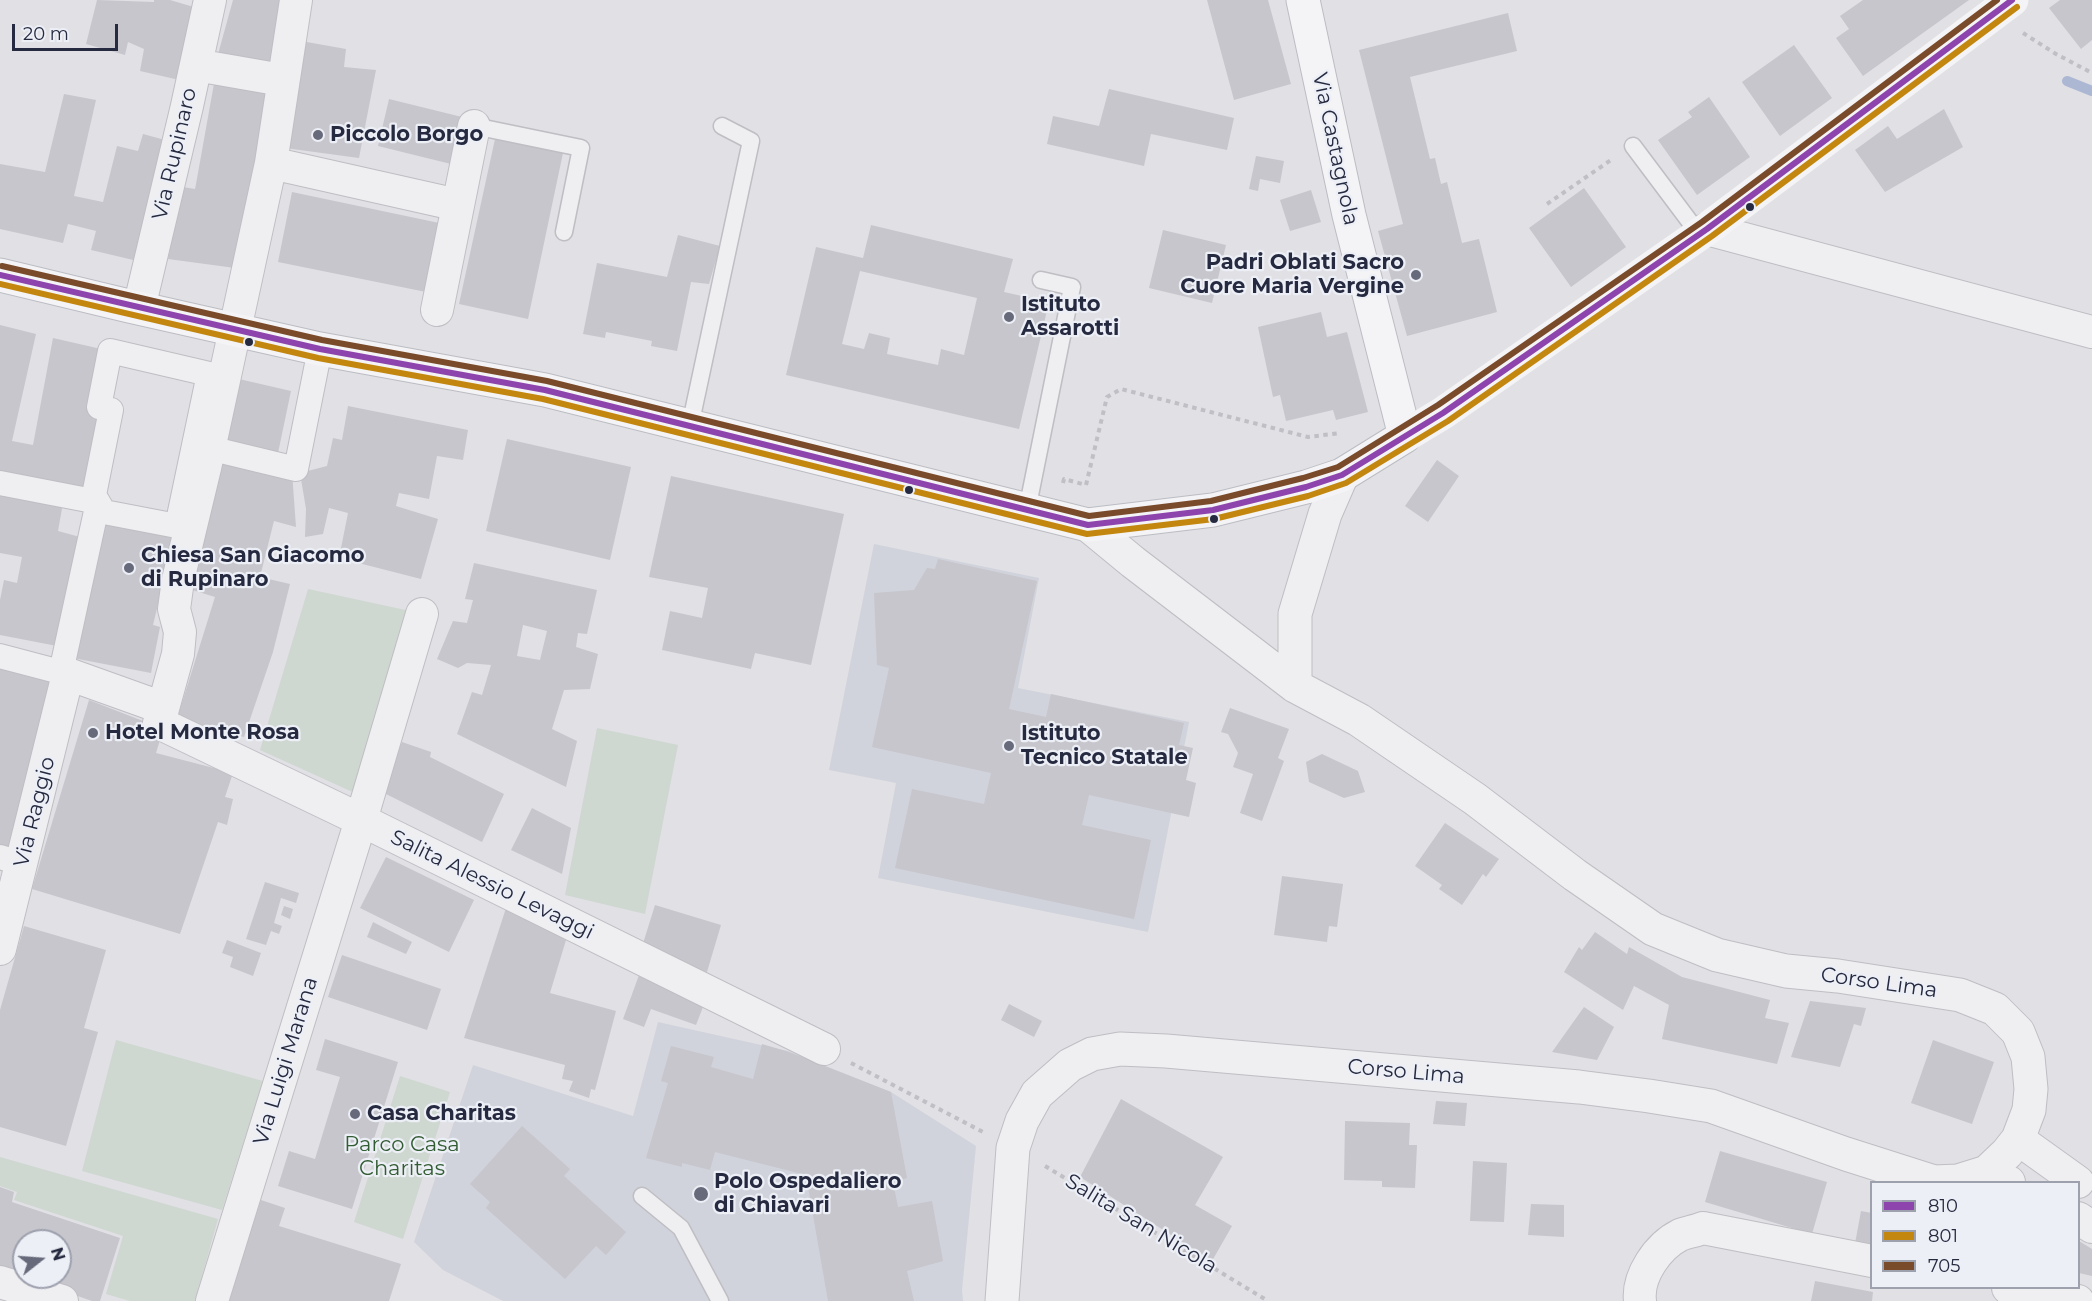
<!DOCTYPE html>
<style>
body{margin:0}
#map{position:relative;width:2092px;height:1301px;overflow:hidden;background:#e0e0e5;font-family:Montserrat,sans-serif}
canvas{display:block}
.legend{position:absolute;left:1870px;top:1181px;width:210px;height:108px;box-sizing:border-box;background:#edeff6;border:2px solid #9da0ad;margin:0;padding:8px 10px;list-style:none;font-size:18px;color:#262a40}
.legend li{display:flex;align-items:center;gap:12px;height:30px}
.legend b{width:30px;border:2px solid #9da0ad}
.north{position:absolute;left:12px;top:1229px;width:60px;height:60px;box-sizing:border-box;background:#edeff6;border:2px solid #9da0ad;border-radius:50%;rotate:73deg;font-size:16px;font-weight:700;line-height:24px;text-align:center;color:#262a40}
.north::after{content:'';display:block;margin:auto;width:21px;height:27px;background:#676a7a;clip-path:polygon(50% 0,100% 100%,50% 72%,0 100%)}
.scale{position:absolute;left:12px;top:24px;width:106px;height:27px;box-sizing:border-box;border:3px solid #262a40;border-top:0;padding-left:8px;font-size:18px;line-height:21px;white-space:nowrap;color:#262a40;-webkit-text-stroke:4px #edeff6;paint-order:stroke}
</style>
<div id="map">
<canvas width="2092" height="1301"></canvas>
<ul class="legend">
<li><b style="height:8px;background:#8e44ad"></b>810</li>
<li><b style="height:8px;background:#c38710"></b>801</li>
<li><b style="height:8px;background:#7a4b2a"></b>705</li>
</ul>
<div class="north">N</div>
<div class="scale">20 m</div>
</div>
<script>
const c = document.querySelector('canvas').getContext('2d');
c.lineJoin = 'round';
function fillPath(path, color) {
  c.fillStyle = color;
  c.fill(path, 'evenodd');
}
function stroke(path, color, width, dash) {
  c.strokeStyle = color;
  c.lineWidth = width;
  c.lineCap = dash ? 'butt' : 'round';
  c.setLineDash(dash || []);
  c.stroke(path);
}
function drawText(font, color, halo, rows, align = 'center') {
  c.font = font + ' Montserrat,sans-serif';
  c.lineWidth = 4.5;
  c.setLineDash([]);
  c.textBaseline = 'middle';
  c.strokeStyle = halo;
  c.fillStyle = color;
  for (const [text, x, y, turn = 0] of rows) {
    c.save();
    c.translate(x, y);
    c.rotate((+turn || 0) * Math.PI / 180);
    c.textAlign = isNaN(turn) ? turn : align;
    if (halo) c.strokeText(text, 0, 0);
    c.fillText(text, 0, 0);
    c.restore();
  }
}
const built = new Path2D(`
 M 874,544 L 1039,578 L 1018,688 L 1189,722 L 1148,932 L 878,878 L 896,783 L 829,770 Z
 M 658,1022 L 788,1051 L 891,1092 L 976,1146 L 962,1290 L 963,1301 L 503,1301 L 443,1270 L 414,1242 L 473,1065 L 633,1116 Z`);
const green = new Path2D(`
 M 308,589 L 410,611 L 357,794 L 260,750 Z
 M 597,728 L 678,745 L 645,914 L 565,895 Z
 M 116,1040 L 263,1081 L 222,1210 L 82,1171 Z
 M 400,1076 L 450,1092 L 403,1239 L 354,1222 Z
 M 0,1157 L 218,1219 L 195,1301 L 130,1301 L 106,1294 L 123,1236 L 14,1200 L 17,1192 L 0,1186 Z`);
const stream = new Path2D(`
 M 2067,81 L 2092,91`);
const building = new Path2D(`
 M 97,0 L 154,2 L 154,0 L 170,0 L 204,10 L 188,82 L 140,71 L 144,49 L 128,42 L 125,55 L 86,44 Z
 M 233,0 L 281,0 L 271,74 L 215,65 Z
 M 1207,0 L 1268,0 L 1291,84 L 1234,100 Z
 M 1863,0 L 1969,0 L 1863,76 L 1836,38 L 1849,29 L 1840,16 Z
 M 2060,0 L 2092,0 L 2092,40 L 2081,49 L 2049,8 Z
 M 1508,13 L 1517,51 L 1410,77 L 1430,159 L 1435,158 L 1441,184 L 1447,182 L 1462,243 L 1479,239 L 1497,312 L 1407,336 L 1378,231 L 1403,224 L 1359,50 Z
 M 301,41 L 346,49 L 344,67 L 376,70 L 359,158 L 285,148 Z
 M 1794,45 L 1832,98 L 1780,136 L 1742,82 Z
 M 215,78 L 269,85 L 235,268 L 168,259 L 183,187 L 195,189 L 196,184 Z
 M 1109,89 L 1234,118 L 1227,150 L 1151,134 L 1144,166 L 1047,144 L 1053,116 L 1099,126 Z
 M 64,94 L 96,100 L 74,196 L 103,202 L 117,146 L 138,151 L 143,134 L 176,143 L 146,263 L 91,250 L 96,231 L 68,224 L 63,243 L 0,229 L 0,164 L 45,172 Z
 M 1709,97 L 1750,157 L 1697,195 L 1658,140 L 1692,117 L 1688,112 Z
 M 389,99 L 462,117 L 451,164 L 378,146 Z
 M 1944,109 L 1963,147 L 1885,192 L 1855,150 L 1888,126 L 1897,139 Z
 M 495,139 L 563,153 L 528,319 L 459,304 Z
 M 1256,156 L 1284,161 L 1280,183 L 1260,179 L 1258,191 L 1249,189 Z
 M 1584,188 L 1626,247 L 1571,287 L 1529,228 Z
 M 1311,190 L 1321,222 L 1290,231 L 1280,200 Z
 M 292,192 L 444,224 L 431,293 L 278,262 Z
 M 871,225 L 1013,259 L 1004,292 L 1049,302 L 1019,429 L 786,375 L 816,247 L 863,258 ZM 860,271 L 977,298 L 964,355 L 941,349 L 938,365 L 887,354 L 890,338 L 869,333 L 864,349 L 842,344 Z
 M 1163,230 L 1226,245 L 1212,303 L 1149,288 Z
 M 678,235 L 720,246 L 709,284 L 691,282 L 677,351 L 651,346 L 652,341 L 606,332 L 605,338 L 583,334 L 597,263 L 667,277 Z
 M 1321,312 L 1327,337 L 1347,332 L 1368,412 L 1336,420 L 1333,410 L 1286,421 L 1280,395 L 1273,397 L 1258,327 Z
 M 0,325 L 36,334 L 12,441 L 33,445 L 53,338 L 110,351 L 94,495 L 0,475 Z
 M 239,379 L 291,391 L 278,453 L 226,442 Z
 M 348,406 L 468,430 L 463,460 L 437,456 L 429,499 L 399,493 L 396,506 L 438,519 L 421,579 L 339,558 L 348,513 L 329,508 L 323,534 L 305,537 L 306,509 L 300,473 L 327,466 L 333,438 L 342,440 Z
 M 507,439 L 631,467 L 610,560 L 486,531 Z
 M 223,458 L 292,472 L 296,527 L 274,521 L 260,577 L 290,584 L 273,652 L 244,737 L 177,719 L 215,597 L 189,589 L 207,530 Z
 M 1437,460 L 1459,476 L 1428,522 L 1405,506 Z
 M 671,476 L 844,514 L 811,665 L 755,653 L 751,669 L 662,650 L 670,611 L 702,618 L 708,588 L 649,577 Z
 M 0,488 L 63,503 L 58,531 L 80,537 L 57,646 L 0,635 L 0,600 L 4,580 L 17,583 L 22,557 L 0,553 Z
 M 104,512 L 177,526 L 153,625 L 160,627 L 151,673 L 73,658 Z
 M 938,559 L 1037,581 L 1009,709 L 1046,717 L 1051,694 L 1184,723 L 1179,745 L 1193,748 L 1186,780 L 1196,783 L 1189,817 L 1089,795 L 1082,825 L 1151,840 L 1134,919 L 895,868 L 912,789 L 984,804 L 991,773 L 872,747 L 889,668 L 877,665 L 874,593 L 914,590 L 927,568 L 935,569 Z
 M 474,563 L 597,590 L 587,634 L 578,633 L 576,647 L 598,654 L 590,689 L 564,690 L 552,729 L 577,741 L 566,787 L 457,734 L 472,692 L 482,695 L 491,665 L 467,663 L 458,668 L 437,659 L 453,621 L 467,623 L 473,600 L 465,599 ZM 523,625 L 547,631 L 540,660 L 517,656 Z
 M 0,666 L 50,678 L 9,849 L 0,847 Z
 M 89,700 L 143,721 L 140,731 L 160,740 L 156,753 L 233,773 L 225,797 L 233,799 L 227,825 L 218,822 L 180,934 L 32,889 Z
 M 1230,708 L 1289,729 L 1278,758 L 1284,761 L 1262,821 L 1240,813 L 1253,774 L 1233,767 L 1238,753 L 1228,734 L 1221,732 Z
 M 402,742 L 431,752 L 430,757 L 504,794 L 482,842 L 382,792 Z
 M 1322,754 L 1358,771 L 1365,792 L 1344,798 L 1309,782 L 1306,762 Z
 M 532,808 L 571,828 L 562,874 L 511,850 Z
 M 1445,823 L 1499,859 L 1486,877 L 1483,874 L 1462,905 L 1439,889 L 1442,885 L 1415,866 Z
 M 386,857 L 474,900 L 449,952 L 360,908 Z
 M 1282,876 L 1343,884 L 1337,927 L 1329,926 L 1327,942 L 1274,935 Z
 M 265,882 L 299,893 L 296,903 L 281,898 L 274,923 L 282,926 L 279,934 L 271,931 L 266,945 L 246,939 Z
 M 655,905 L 721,925 L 707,972 L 640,953 Z
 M 284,906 L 293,909 L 290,919 L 281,915 Z
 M 506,908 L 566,940 L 550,993 L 616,1011 L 595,1090 L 591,1089 L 589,1098 L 569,1091 L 573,1081 L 562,1079 L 565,1065 L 464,1038 Z
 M 373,922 L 412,942 L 406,954 L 367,937 Z
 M 24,926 L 106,950 L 84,1028 L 98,1032 L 66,1146 L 0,1127 L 0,1010 Z
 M 1595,932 L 1627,954 L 1629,947 L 1682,977 L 1770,1000 L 1765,1018 L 1789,1023 L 1777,1064 L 1662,1039 L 1669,1005 L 1634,986 L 1623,1010 L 1564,972 L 1579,947 L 1582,950 Z
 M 227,940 L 261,953 L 253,976 L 230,967 L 233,957 L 222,953 Z
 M 342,955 L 441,989 L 427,1030 L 328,997 Z
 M 639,975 L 670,987 L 703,1007 L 696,1025 L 651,1009 L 644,1027 L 623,1019 Z
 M 1810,1001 L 1866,1008 L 1861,1026 L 1854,1024 L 1840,1067 L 1791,1057 Z
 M 1009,1004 L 1042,1021 L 1034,1037 L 1001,1020 Z
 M 1584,1007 L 1614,1027 L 1597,1060 L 1552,1052 Z
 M 325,1039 L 398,1062 L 352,1209 L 278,1186 L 289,1151 L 315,1159 L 340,1077 L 316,1070 Z
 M 1933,1040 L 1994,1062 L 1972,1124 L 1911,1103 Z
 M 762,1044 L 789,1052 L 891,1092 L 907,1178 L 893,1182 L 898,1207 L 932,1201 L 943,1261 L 907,1271 L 914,1301 L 828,1301 L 806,1175 L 715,1152 L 710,1170 L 682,1163 L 682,1167 L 646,1158 L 668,1083 L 661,1081 L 671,1046 L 714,1057 L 711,1067 L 753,1079 Z
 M 1121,1099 L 1223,1157 L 1195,1205 L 1232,1226 L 1212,1261 L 1080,1177 Z
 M 1436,1101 L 1467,1103 L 1465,1126 L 1433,1124 Z
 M 1345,1121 L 1410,1123 L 1409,1145 L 1417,1145 L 1415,1188 L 1382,1187 L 1382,1181 L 1344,1180 Z
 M 522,1126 L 570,1169 L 564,1176 L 626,1232 L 606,1255 L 596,1246 L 565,1279 L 486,1208 L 490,1202 L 470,1184 Z
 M 1720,1151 L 1827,1182 L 1812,1234 L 1705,1202 Z
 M 1473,1161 L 1507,1163 L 1504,1222 L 1470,1221 Z
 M 0,1187 L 14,1192 L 12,1202 L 120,1238 L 100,1301 L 92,1301 L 0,1269 ZM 24,1241 L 60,1241 L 60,1277 L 24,1277 Z
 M 261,1200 L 285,1208 L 279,1226 L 401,1264 L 389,1301 L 227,1301 Z
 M 1531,1204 L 1564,1205 L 1564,1237 L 1528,1235 Z
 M 1861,1211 L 1872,1213 L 1872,1252 L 1854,1249 Z
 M 2079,1241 L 2092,1249 L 2092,1276 L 2079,1273 Z
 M 1815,1281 L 1873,1292 L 1872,1301 L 1811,1301 Z`);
const path = new Path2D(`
 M 2023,33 L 2056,54 L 2092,73
 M 1547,204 L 1611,160
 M 1063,483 L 1064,479 L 1086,485 L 1107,397 L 1121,389 L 1308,437 L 1340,433
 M 851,1063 L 983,1132
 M 1045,1166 L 1268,1301`);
const service = new Path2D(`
 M 474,126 L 581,148 L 564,232
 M 1633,146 L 1699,234
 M 690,426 L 751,141 L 722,126
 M 1027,510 L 1072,287 L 1041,280
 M 642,1196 L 681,1228 L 720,1301`);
const pedestrian = new Path2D(`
 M 110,351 L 209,374 L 177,526 L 104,512 L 94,495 L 111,410 L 99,407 Z
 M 209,448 L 296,469 L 320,349
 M 0,483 L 98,502 L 61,672
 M 0,656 L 68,674
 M 0,857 L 22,864`);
const minor = new Path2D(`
 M 296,0 L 271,163 L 205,468 L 178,580 L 174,609 L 180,632 L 178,654 L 159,723 L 361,820 L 824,1049
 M 196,65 L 282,80
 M 271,163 L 458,205
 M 1707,229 L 2092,332
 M 139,308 L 187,106 L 210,0
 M 437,310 L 474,126
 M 0,949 L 68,674 L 163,708
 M 2018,1139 L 2078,1182
 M 1987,1172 L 2009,1182
 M 2078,1218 L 2092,1227
 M 0,1282 L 62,1301
 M 2008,1288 L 2078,1301
 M 212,1301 L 361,820 L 422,614
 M 1640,1301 C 1637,1276 1658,1246 1680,1235 C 1687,1232 1696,1231 1703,1228 L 1872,1261`);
const tertiary = new Path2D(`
 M 1295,686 L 1295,614 L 1325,514 L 1342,475
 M 1002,1301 L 1013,1148 L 1022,1121 L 1037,1094 L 1070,1065 L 1092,1054 L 1120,1049 L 1166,1051 L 1579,1087 L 1649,1096 L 1711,1106 L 1846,1154 L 1934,1182 L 1958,1181 L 1987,1172 L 2007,1153 L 2018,1139 L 2029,1110 L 2031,1089 L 2028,1057 L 2018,1032 L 1995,1009 L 1960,995 L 1838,976 L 1786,971 L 1717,955 L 1653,929 L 1575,875 L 1475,799 L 1359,720 L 1295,686 L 1133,562 L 1088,525`);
const secondary = new Path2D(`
 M 1405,436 L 1443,413 L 1707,229 L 2012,0`);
const primary = new Path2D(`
 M 0,275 L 129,306 L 320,349 L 545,390 L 1088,525 L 1213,510 L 1306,487 L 1342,475 L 1405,436 L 1349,215 L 1303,0`);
const bus1 = new Path2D(`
 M 0,275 L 320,349 L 545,390 L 1088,525 L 1213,510 L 1306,487 L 1342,475 L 1443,413 L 1707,229 L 2012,0`);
const bus2 = new Path2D(`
 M 0,284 L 318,358 L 543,399 L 1087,534 L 1214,519 L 1308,496 L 1346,483 L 1448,421 L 1712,236 L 2017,7`);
const bus3 = new Path2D(`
 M 2,266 L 322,340 L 547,381 L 1089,516 L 1211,501 L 1303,478 L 1338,467 L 1438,405 L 1702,222 L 1997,0`);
const markers = [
 [318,135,6,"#676a7a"],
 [1750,207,5,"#262a40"],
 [1416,275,6,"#676a7a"],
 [1009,317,6,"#676a7a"],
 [249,342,5,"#262a40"],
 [909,490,5,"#262a40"],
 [1214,519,5,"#262a40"],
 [129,568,6,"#676a7a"],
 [93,733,6,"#676a7a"],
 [1009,746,6,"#676a7a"],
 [355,1114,6,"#676a7a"],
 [701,1194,8,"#676a7a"]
];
const poiNames = [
 ["Piccolo Borgo",330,135],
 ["Padri Oblati Sacro",1404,263,"right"],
 ["Cuore Maria Vergine",1404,287,"right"],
 ["Istituto",1021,305],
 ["Assarotti",1021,329],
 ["Chiesa San Giacomo",141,556],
 ["di Rupinaro",141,580],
 ["Hotel Monte Rosa",105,733],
 ["Istituto",1021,734],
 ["Tecnico Statale",1021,758],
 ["Casa Charitas",367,1114],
 ["Polo Ospedaliero",714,1182],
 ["di Chiavari",714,1206]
];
const streetNames = [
 ["Via Castagnola",1335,149,78],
 ["Via Rupinaro",175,154,-77],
 ["Via Raggio",35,812,-76],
 ["Salita Alessio Levaggi",492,885,26],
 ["Corso Lima",1879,983,8],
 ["Via Luigi Marana",286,1061,-73],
 ["Corso Lima",1406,1072,5],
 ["Salita San Nicola",1141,1224,31]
];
const parkNames = [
 ["Parco Casa",402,1145],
 ["Charitas",402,1169]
];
fillPath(built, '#d1d3dc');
fillPath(green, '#ced8d0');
stroke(stream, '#acb7d3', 10);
fillPath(building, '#c6c6cc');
stroke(service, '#bebec3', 19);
stroke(pedestrian, '#bebec3', 26);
stroke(minor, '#bebec3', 34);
stroke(tertiary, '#bebec3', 35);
stroke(primary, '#bcbdc3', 35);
stroke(path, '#bfbfc5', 4, [4.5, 4.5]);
stroke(service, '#efeff2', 16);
stroke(pedestrian, '#efeff2', 24);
stroke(minor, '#efeff2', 32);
stroke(tertiary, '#efeff2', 33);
stroke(secondary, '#f4f4f6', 33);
stroke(primary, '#f4f4f6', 33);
stroke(bus1, '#8e44ad', 6);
stroke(bus2, '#c38710', 6);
stroke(bus3, '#7a4b2a', 6);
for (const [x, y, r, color] of markers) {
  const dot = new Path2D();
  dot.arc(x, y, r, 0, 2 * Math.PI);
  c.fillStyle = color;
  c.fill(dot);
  stroke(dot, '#edeff6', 2);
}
drawText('bold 21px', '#262a40', '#edeff6', poiNames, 'left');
drawText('21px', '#262a40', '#edeff6', streetNames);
drawText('21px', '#325c32', '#edeff6', parkNames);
</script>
